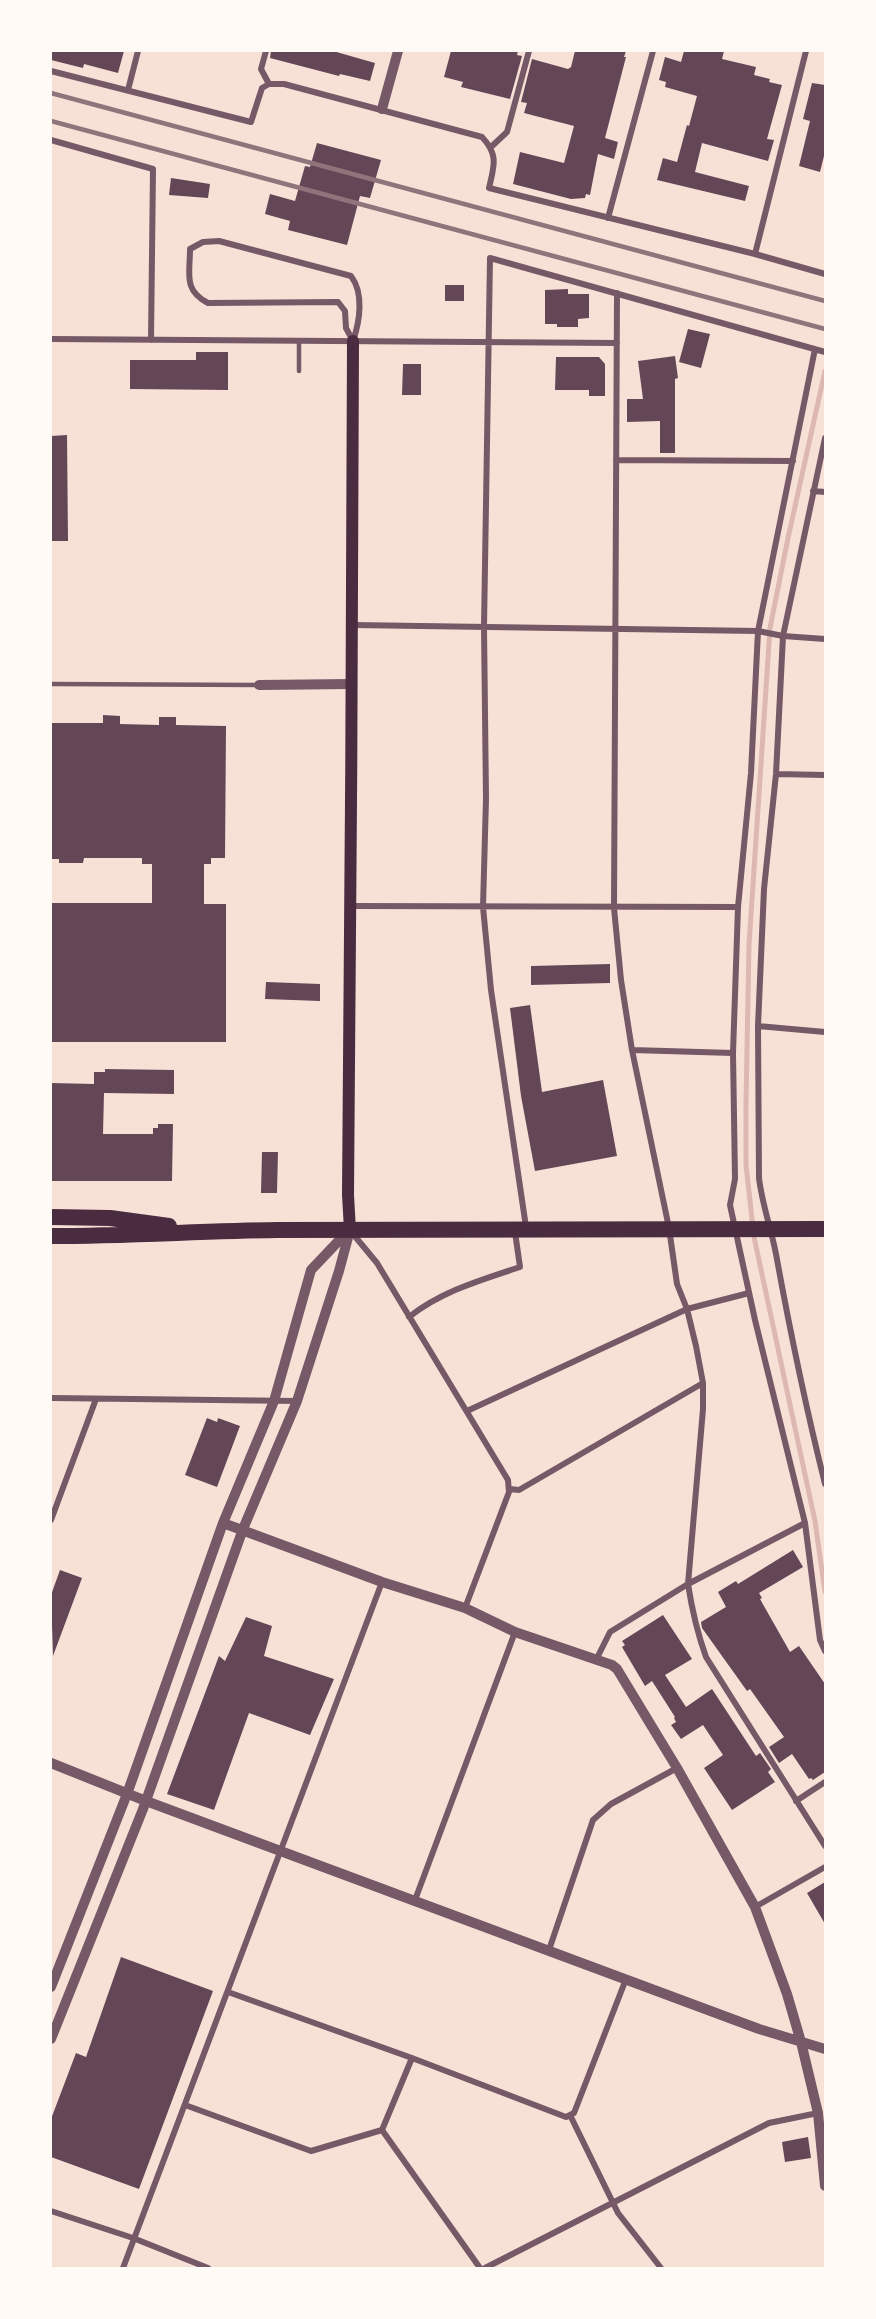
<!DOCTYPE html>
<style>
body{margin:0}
#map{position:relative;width:876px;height:2319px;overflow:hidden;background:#f7e1d7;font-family:Commissioner,sans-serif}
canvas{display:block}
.frame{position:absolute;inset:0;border:52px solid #fffaf5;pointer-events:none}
</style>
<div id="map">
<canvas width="876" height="2319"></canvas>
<div class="frame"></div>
</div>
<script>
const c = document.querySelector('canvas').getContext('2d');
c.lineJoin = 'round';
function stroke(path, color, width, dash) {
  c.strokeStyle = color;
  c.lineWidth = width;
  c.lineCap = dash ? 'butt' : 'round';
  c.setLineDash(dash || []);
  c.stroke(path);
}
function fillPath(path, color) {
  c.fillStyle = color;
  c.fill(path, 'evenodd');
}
const stream = new Path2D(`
 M 825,371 L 788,538 L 770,628 L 749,945 L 746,1102 L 746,1165 L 754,1237 L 815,1521 L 825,1592`);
const building = new Path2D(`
 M 51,51 L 124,51 L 118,73 L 84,64 L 83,68 L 51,60 Z
 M 271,51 L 333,51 L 375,63 L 370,81 L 340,74 L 339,76 L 270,58 Z
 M 451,51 L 518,51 L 517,55 L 522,56 L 510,99 L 461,87 L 463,82 L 444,77 Z
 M 575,51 L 626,51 L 624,57 L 626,57 L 605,138 L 618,142 L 614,159 L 598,154 L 590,195 L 586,194 L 585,198 L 571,199 L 513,184 L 520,152 L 564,163 L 574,126 L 524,113 L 527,103 L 521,102 L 532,59 L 568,69 L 571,67 Z
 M 684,51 L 724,51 L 722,59 L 756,67 L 754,75 L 770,79 L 769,82 L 782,85 L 767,139 L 774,140 L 768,161 L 702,143 L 695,172 L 749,186 L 745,201 L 657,180 L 663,158 L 677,162 L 687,125 L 689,126 L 697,96 L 665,87 L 666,82 L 659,80 L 665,57 L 681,62 Z
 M 812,83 L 825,85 L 825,152 L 820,172 L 799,166 L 810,121 L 803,119 Z
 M 317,143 L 381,160 L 370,198 L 360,196 L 347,245 L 288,230 L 290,221 L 265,214 L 270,194 L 295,201 L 305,166 L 310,167 Z
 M 171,178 L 210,184 L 208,198 L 169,195 Z
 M 445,285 L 464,285 L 464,301 L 445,301 Z
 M 568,289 L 568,294 L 589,294 L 589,318 L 578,319 L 578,327 L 557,327 L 557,324 L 545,324 L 545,290 Z
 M 688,329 L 710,334 L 701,368 L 679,362 Z
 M 196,352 L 228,352 L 228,390 L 130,389 L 130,360 L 196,360 Z
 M 675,356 L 678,378 L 675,379 L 675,453 L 660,453 L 660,421 L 627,422 L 627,399 L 643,399 L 638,361 Z
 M 556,357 L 599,357 L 605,364 L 605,396 L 589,396 L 589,390 L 555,390 Z
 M 403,364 L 421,364 L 421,395 L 402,395 Z
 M 67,435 L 68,541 L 51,541 L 51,436 Z
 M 103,715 L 120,716 L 120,724 L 159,725 L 159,717 L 176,717 L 176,725 L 226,726 L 225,858 L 211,858 L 211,864 L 204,864 L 204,904 L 226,904 L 226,1042 L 51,1042 L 51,903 L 152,903 L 152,864 L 142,864 L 142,858 L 84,858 L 83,863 L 59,863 L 59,859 L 51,859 L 51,723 L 103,723 Z
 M 610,964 L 610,983 L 531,985 L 531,966 Z
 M 266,982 L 320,984 L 320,1001 L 265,999 Z
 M 530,1005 L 542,1092 L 603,1080 L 617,1156 L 535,1171 L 521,1096 L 510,1008 Z
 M 105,1069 L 174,1070 L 174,1094 L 104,1093 L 103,1134 L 153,1134 L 153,1128 L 158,1128 L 158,1124 L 173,1124 L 172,1181 L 51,1181 L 51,1083 L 94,1084 L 94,1072 L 105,1072 Z
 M 262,1152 L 278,1152 L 277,1193 L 261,1193 Z
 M 207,1418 L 217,1422 L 218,1418 L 240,1426 L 217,1487 L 185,1475 Z
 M 793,1550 L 803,1567 L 759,1593 L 762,1598 L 760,1599 L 790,1652 L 799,1646 L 825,1684 L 825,1772 L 813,1780 L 811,1778 L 809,1779 L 792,1754 L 779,1763 L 769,1747 L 784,1737 L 750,1689 L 747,1691 L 702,1628 L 701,1622 L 726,1607 L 718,1592 L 736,1581 L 738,1584 Z
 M 60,1570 L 82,1578 L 53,1656 L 51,1595 Z
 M 663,1615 L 692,1659 L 665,1675 L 686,1707 L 712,1689 L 756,1756 L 760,1753 L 771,1769 L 768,1772 L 775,1782 L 732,1810 L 704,1768 L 723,1755 L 703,1725 L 681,1739 L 671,1725 L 676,1722 L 674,1718 L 675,1717 L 652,1681 L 645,1686 L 622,1647 L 625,1645 L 622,1641 Z
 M 246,1617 L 272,1626 L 264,1656 L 334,1679 L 310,1735 L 249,1713 L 214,1810 L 167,1794 L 219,1656 L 225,1661 Z
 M 825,1882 L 825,1924 L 807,1893 Z
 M 121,1957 L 213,1991 L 139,2189 L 51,2157 L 51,2119 L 76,2053 L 86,2057 Z
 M 808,2137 L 811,2158 L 785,2162 L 782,2142 Z`);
const service = new Path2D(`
 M 299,371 L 299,341
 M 51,684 L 259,685`);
const minor = new Path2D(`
 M 266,51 L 261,69 L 269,84
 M 51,71 L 251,122 L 262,88 L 269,84 L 284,84 L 482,137 C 499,155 494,166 489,188 L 755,254 L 825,274
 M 128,90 L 138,51
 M 51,140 L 153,169 L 151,340
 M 491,147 L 507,132 L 529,51
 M 608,218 L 653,51
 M 219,241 L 351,276 C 364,293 360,321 353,341 L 346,328 L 345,311 L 338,302 L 208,303 C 183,290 190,274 190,249 L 203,242 Z
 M 755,254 L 806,51
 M 617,293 L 614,908 L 621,980 L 632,1050 L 669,1228 L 677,1284 L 687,1309 L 696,1346 L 703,1383 L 703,1409 L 688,1584 C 692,1610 697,1632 706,1657 L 825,1846
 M 51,339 L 617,343
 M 825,438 L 783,636 L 776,774 L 764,889 L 758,1026 L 759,1178 C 762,1204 771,1228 776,1254 C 790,1331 806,1408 825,1484
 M 616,460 L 793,461
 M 813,491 L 825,492
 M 353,625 L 758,631 L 783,636 L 825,639
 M 776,774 L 825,775
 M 352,906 L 738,907
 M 758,1026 L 825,1032
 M 632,1050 L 733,1053
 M 526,1227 L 491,990 L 483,907 L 486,799 L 484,627 L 490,258 L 825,352
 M 353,1234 L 377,1263 L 508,1480 L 509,1492 L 465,1608
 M 409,1317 C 442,1291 481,1280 520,1267 L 515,1232
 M 51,1398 L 297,1401
 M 467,1411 L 687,1309 L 749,1293
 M 510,1489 L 519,1490 L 703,1383
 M 51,1520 L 96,1399
 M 805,1523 L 820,1640 L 825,1651
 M 596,1660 L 610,1632 L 688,1584 L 805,1523 L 755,1320 L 730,1205 L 735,1179 L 733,1053 L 738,907 L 751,773 L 758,631 L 815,349
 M 796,1801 L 825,1782
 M 415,1900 L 515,1632
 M 755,1907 L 825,1867
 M 549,1950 L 593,1820 L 611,1804 L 677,1768
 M 228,1992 L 412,2058 L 566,2117 L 574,2113 L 626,1979
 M 412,2058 L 382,2130 L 480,2268
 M 185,2105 L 311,2151 L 382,2130
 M 570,2115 L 618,2213 L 661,2268
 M 51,2211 L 133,2238 L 208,2268
 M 123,2268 L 382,1582
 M 485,2268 L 769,2123 L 818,2113`);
const tertiary = new Path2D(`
 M 382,109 L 398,51
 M 259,685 L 351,684
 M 223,1523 L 382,1582 L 465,1608 L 515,1632 L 612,1665 L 617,1669 L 677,1768 L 755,1907 L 787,1994 L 801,2042 L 818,2113 L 825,2186
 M 51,1763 L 146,1801 L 759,2029 L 825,2049
 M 51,1987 L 127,1794 L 223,1523 L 274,1401 L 311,1270 L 349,1230
 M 51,2039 L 143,1809 L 243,1529 L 297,1401 L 339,1271 L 350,1230`);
const secondary = new Path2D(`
 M 350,1230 L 348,1195 C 352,910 351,626 353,341`);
const trunk = new Path2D(`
 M 51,1217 L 110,1218 L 169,1226
 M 51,1236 C 126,1236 202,1231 277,1230 L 825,1229`);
const rail = new Path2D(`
 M 51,93 L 825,301
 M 51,121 L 825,329`);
stroke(stream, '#dcb8b0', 5);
fillPath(building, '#644757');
stroke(service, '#755966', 4.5);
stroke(minor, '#755966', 6);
stroke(tertiary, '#755966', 10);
stroke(secondary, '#4a2c40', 12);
stroke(trunk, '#4a2c40', 16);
stroke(rail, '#8f747c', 4.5);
</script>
